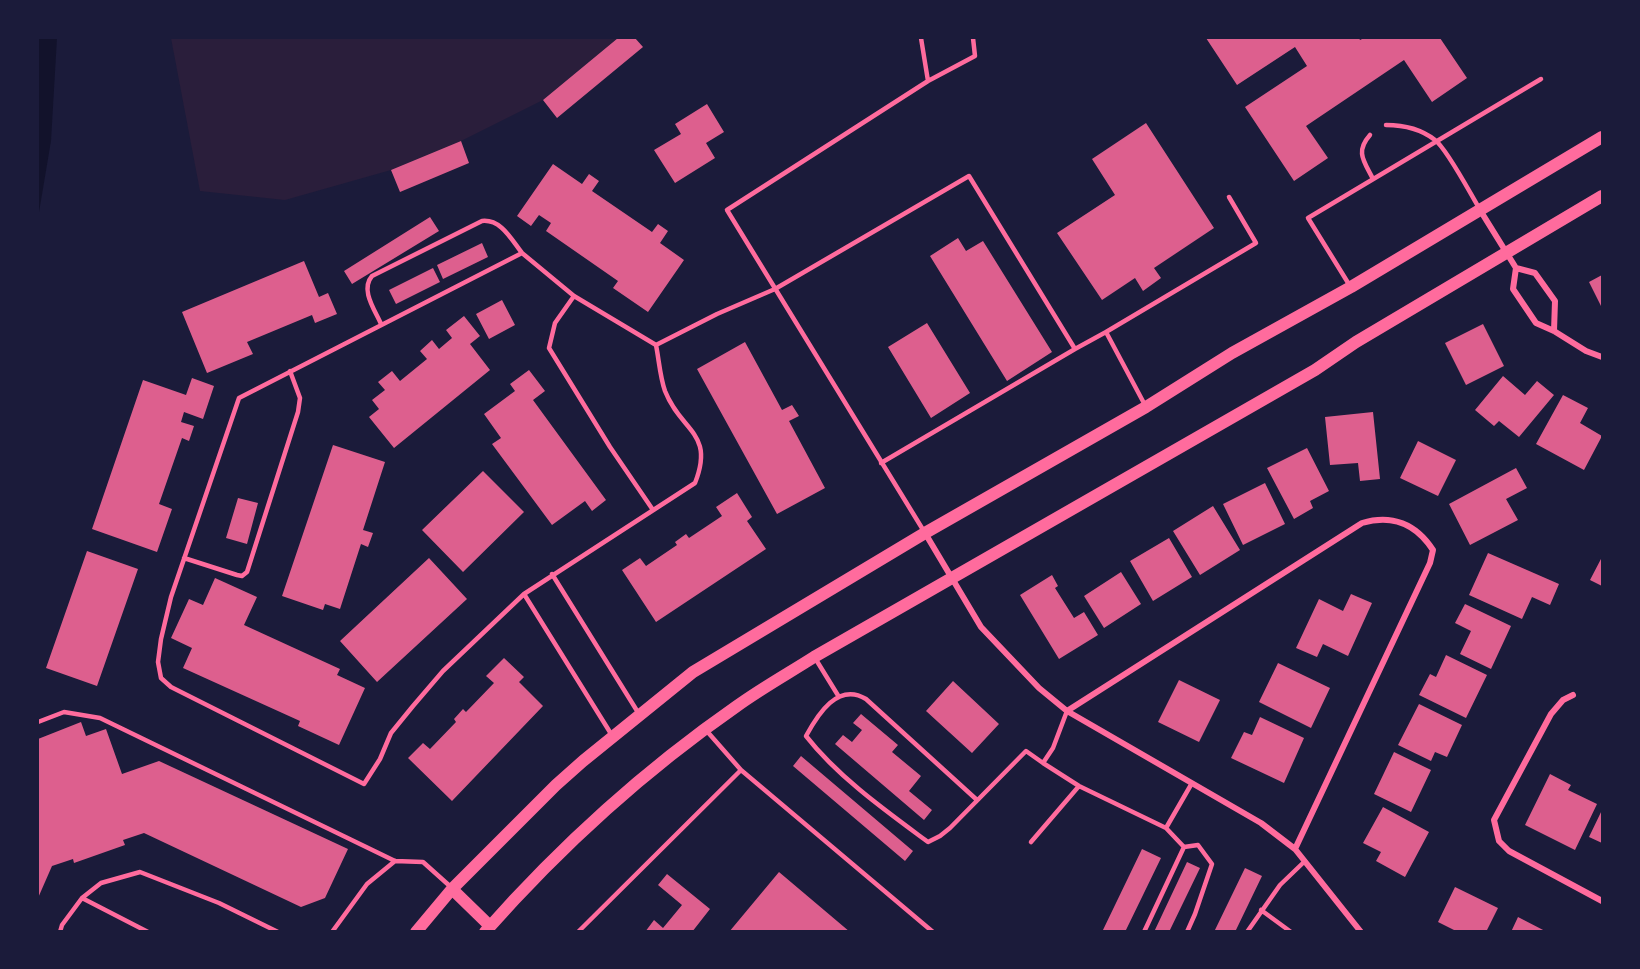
<!DOCTYPE html>
<style>
body{margin:0}
#map{position:relative;width:1640px;height:969px;overflow:hidden;background:#1b1b3a;font-family:Lora,serif}
canvas{display:block}
.frame{position:absolute;inset:0;border:39px solid #1b1b3a;pointer-events:none}
</style>
<div id="map">
<canvas width="1640" height="969"></canvas>
<div class="frame"></div>
</div>
<script>
const c = document.querySelector('canvas').getContext('2d');
c.lineJoin = 'round';
function fillPath(path, color) {
  c.fillStyle = color;
  c.fill(path, 'evenodd');
}
function stroke(path, color, width, dash) {
  c.strokeStyle = color;
  c.lineWidth = width;
  c.lineCap = dash ? 'butt' : 'round';
  c.setLineDash(dash || []);
  c.stroke(path);
}
const green = new Path2D(`
 M 171,38 L 618,38 L 543,100 L 461,141 L 391,170 L 285,200 L 200,191 Z`);
const water = new Path2D(`
 M 38,38 L 57,38 L 51,141 L 38,218 Z`);
const building = new Path2D(`
 M 618,38 L 635,38 L 643,47 L 557,118 L 543,100 Z
 M 1206,38 L 1359,38 L 1360,40 L 1364,38 L 1440,38 L 1467,78 L 1432,102 L 1404,60 L 1306,126 L 1328,158 L 1294,181 L 1245,107 L 1307,66 L 1295,47 L 1237,85 Z
 M 707,104 L 724,132 L 706,143 L 715,158 L 675,183 L 654,150 L 681,134 L 675,124 Z
 M 1146,123 L 1214,228 L 1154,268 L 1161,278 L 1143,291 L 1135,278 L 1102,300 L 1057,233 L 1115,195 L 1092,159 Z
 M 461,141 L 469,163 L 400,192 L 391,170 Z
 M 553,164 L 582,184 L 589,174 L 599,181 L 592,191 L 652,232 L 658,224 L 668,231 L 660,243 L 684,260 L 648,312 L 613,288 L 618,281 L 546,231 L 551,223 L 539,215 L 531,226 L 517,216 Z
 M 430,217 L 439,231 L 352,284 L 344,271 Z
 M 958,238 L 966,251 L 983,241 L 1052,352 L 1007,381 L 930,256 Z
 M 482,243 L 488,257 L 443,279 L 437,265 Z
 M 304,261 L 319,297 L 328,293 L 337,314 L 315,323 L 312,315 L 247,342 L 253,354 L 207,373 L 182,312 Z
 M 433,268 L 440,282 L 396,304 L 389,290 Z
 M 1602,275 L 1602,308 L 1589,282 Z
 M 502,300 L 515,325 L 489,339 L 476,314 Z
 M 464,316 L 480,336 L 470,344 L 490,370 L 394,448 L 369,417 L 379,409 L 372,400 L 385,390 L 378,382 L 392,371 L 400,381 L 427,359 L 420,351 L 432,340 L 439,349 L 452,338 L 446,330 Z
 M 927,323 L 970,393 L 931,418 L 888,347 Z
 M 1483,324 L 1504,366 L 1466,385 L 1445,343 Z
 M 745,342 L 782,410 L 792,405 L 799,416 L 789,421 L 825,488 L 777,514 L 697,369 Z
 M 529,370 L 545,391 L 533,400 L 606,500 L 592,511 L 585,501 L 552,525 L 492,444 L 501,438 L 484,414 L 515,391 L 510,384 Z
 M 1503,376 L 1525,395 L 1537,381 L 1554,395 L 1519,437 L 1499,421 L 1494,426 L 1475,410 Z
 M 192,378 L 214,386 L 203,419 L 184,412 L 181,422 L 194,426 L 189,441 L 182,438 L 159,504 L 172,509 L 157,552 L 92,529 L 143,380 L 186,395 Z
 M 1563,395 L 1588,408 L 1580,423 L 1602,436 L 1584,470 L 1536,444 Z
 M 1373,412 L 1380,479 L 1360,481 L 1358,463 L 1330,465 L 1325,417 Z
 M 1418,441 L 1456,460 L 1438,496 L 1400,478 Z
 M 333,445 L 385,462 L 363,530 L 373,533 L 368,547 L 361,544 L 340,609 L 325,604 L 323,610 L 282,596 Z
 M 1307,448 L 1329,491 L 1310,501 L 1313,508 L 1294,519 L 1267,468 Z
 M 1516,468 L 1527,488 L 1506,499 L 1518,520 L 1470,545 L 1449,504 Z
 M 483,471 L 524,512 L 463,572 L 422,530 Z
 M 1265,483 L 1285,524 L 1243,545 L 1223,504 Z
 M 737,493 L 752,517 L 747,521 L 766,549 L 656,622 L 622,570 L 640,558 L 646,566 L 677,545 L 675,542 L 686,534 L 689,538 L 722,516 L 716,507 Z
 M 238,498 L 258,503 L 247,544 L 226,538 Z
 M 1213,506 L 1240,550 L 1200,575 L 1173,531 Z
 M 1169,538 L 1192,577 L 1153,601 L 1130,561 Z
 M 87,551 L 138,569 L 97,686 L 46,668 Z
 M 1488,553 L 1559,584 L 1550,605 L 1532,597 L 1522,619 L 1469,595 Z
 M 1602,557 L 1602,586 L 1590,580 Z
 M 429,558 L 467,599 L 377,682 L 340,641 Z
 M 1121,572 L 1141,604 L 1104,628 L 1084,596 Z
 M 1052,575 L 1058,586 L 1055,588 L 1074,618 L 1084,612 L 1098,635 L 1059,659 L 1020,595 Z
 M 215,578 L 257,597 L 244,625 L 340,669 L 337,675 L 365,688 L 339,745 L 298,726 L 300,721 L 183,668 L 192,648 L 171,638 L 189,599 L 203,605 Z
 M 1351,594 L 1372,603 L 1348,656 L 1323,644 L 1317,657 L 1296,648 L 1319,599 L 1343,611 Z
 M 1465,604 L 1511,626 L 1491,669 L 1460,654 L 1471,631 L 1455,623 Z
 M 1446,655 L 1487,675 L 1466,718 L 1419,695 L 1430,674 L 1436,677 Z
 M 504,658 L 524,677 L 519,682 L 543,706 L 452,801 L 408,758 L 423,743 L 430,749 L 456,722 L 454,719 L 463,709 L 466,712 L 494,683 L 486,676 Z
 M 1278,663 L 1330,688 L 1311,728 L 1259,702 Z
 M 1179,680 L 1220,700 L 1199,742 L 1158,722 Z
 M 953,681 L 999,724 L 972,753 L 926,711 Z
 M 1419,704 L 1462,725 L 1447,757 L 1435,752 L 1431,761 L 1398,745 Z
 M 861,714 L 898,745 L 892,752 L 921,776 L 909,791 L 932,810 L 924,820 L 835,744 L 843,735 L 852,742 L 862,730 L 853,723 Z
 M 1260,717 L 1304,738 L 1284,783 L 1231,758 L 1244,732 L 1252,735 Z
 M 81,722 L 86,736 L 106,729 L 122,774 L 159,761 L 348,849 L 325,898 L 301,907 L 144,833 L 123,840 L 125,845 L 74,863 L 73,859 L 52,866 L 38,898 L 38,739 Z
 M 1394,752 L 1431,770 L 1411,812 L 1374,794 Z
 M 801,756 L 913,851 L 905,861 L 793,766 Z
 M 1550,774 L 1571,785 L 1568,790 L 1597,804 L 1575,850 L 1525,825 Z
 M 1383,807 L 1429,832 L 1405,877 L 1376,861 L 1381,852 L 1363,843 Z
 M 1602,810 L 1602,843 L 1589,837 Z
 M 1142,849 L 1161,858 L 1125,932 L 1102,932 Z
 M 1187,862 L 1200,868 L 1169,932 L 1154,932 Z
 M 1245,868 L 1262,876 L 1235,932 L 1214,932 Z
 M 779,872 L 850,932 L 729,932 Z
 M 667,874 L 710,909 L 692,932 L 645,932 L 654,920 L 663,928 L 682,905 L 658,885 Z
 M 1455,887 L 1498,908 L 1486,932 L 1458,932 L 1438,922 Z
 M 1518,917 L 1547,932 L 1511,932 Z`);
const service = new Path2D(`
 M 921,38 L 928,81
 M 1386,125 C 1403,125 1421,129 1435,140 C 1447,149 1470,193 1479,208
 M 1370,135 C 1355,152 1364,161 1373,179
 M 522,253 L 574,296 L 656,345 C 659,360 660,377 665,391 C 681,432 715,432 695,483 L 524,594 L 443,671 L 413,706 L 391,733 L 380,759 L 364,784 L 171,687 L 161,678 L 158,662 L 161,639 L 171,597 L 239,398 Z
 M 1350,286 L 1308,218 L 1541,79
 M 574,296 L 555,323 L 549,348 L 610,447 L 653,510
 M 381,324 C 375,310 360,290 372,276 L 482,221 C 501,219 511,239 522,253
 M 1106,332 L 1256,243 L 1229,197
 M 656,345 L 717,314 L 775,289 L 969,176 L 1075,349 L 1106,332 L 1146,407
 M 881,463 L 1075,349
 M 925,533 L 727,210 L 928,81 L 975,56 L 973,38
 M 184,558 L 237,575 L 242,576 L 247,572 L 298,412 L 300,398 L 290,371
 M 552,574 L 639,714
 M 524,594 L 613,737
 M 815,658 L 839,697
 M 38,722 L 64,712 L 100,718 L 395,861 L 423,862 L 452,888
 M 705,729 L 741,770 L 933,932
 M 1043,763 L 1079,786 L 1166,828 L 1184,847
 M 977,800 L 866,699 C 838,682 818,714 806,736 C 838,777 886,811 928,842 L 940,836 L 950,828 L 1026,751 L 1043,763 L 1053,748 L 1067,711
 M 1166,828 L 1192,783
 M 1031,842 L 1079,786
 M 1184,847 L 1198,845 L 1212,864 L 1195,914 L 1187,932
 M 82,898 L 148,932
 M 1261,910 L 1291,932
 M 60,932 L 62,925 L 82,898 L 101,883 L 140,872 L 219,903 L 278,932
 M 332,932 L 367,884 L 395,861
 M 578,932 L 741,770
 M 1144,932 L 1184,847
 M 1247,932 L 1280,885 L 1305,861`);
const minor = new Path2D(`
 M 1480,210 L 1516,268 L 1513,289 L 1536,323 L 1554,331 L 1586,351 L 1602,357
 M 1516,268 L 1535,273 L 1555,301 L 1554,331
 M 925,533 L 981,627 L 1039,688 L 1067,711 L 1261,823 L 1295,849 L 1361,932
 M 1573,695 L 1563,700 L 1551,714 L 1494,820 L 1499,841 L 1509,851 L 1602,901
 M 1067,711 L 1362,523 C 1392,514 1416,524 1433,550 L 1430,563 L 1295,849`);
const secondary = new Path2D(`
 M 452,889 L 490,926
 M 416,932 L 452,889 L 556,785 L 583,761 L 693,672 L 925,533 L 1146,407 L 1232,353 L 1351,287 L 1602,137
 M 485,932 C 560,847 645,770 737,706 C 762,688 789,673 814,657 L 1315,370 L 1356,342 L 1602,196`);
fillPath(green, '#2a1e3b');
fillPath(water, '#12122b');
fillPath(building, '#dd5f8e');
stroke(service, '#ff6b9d', 4.5);
stroke(minor, '#ff6b9d', 6);
stroke(secondary, '#ff6b9d', 12);
</script>
